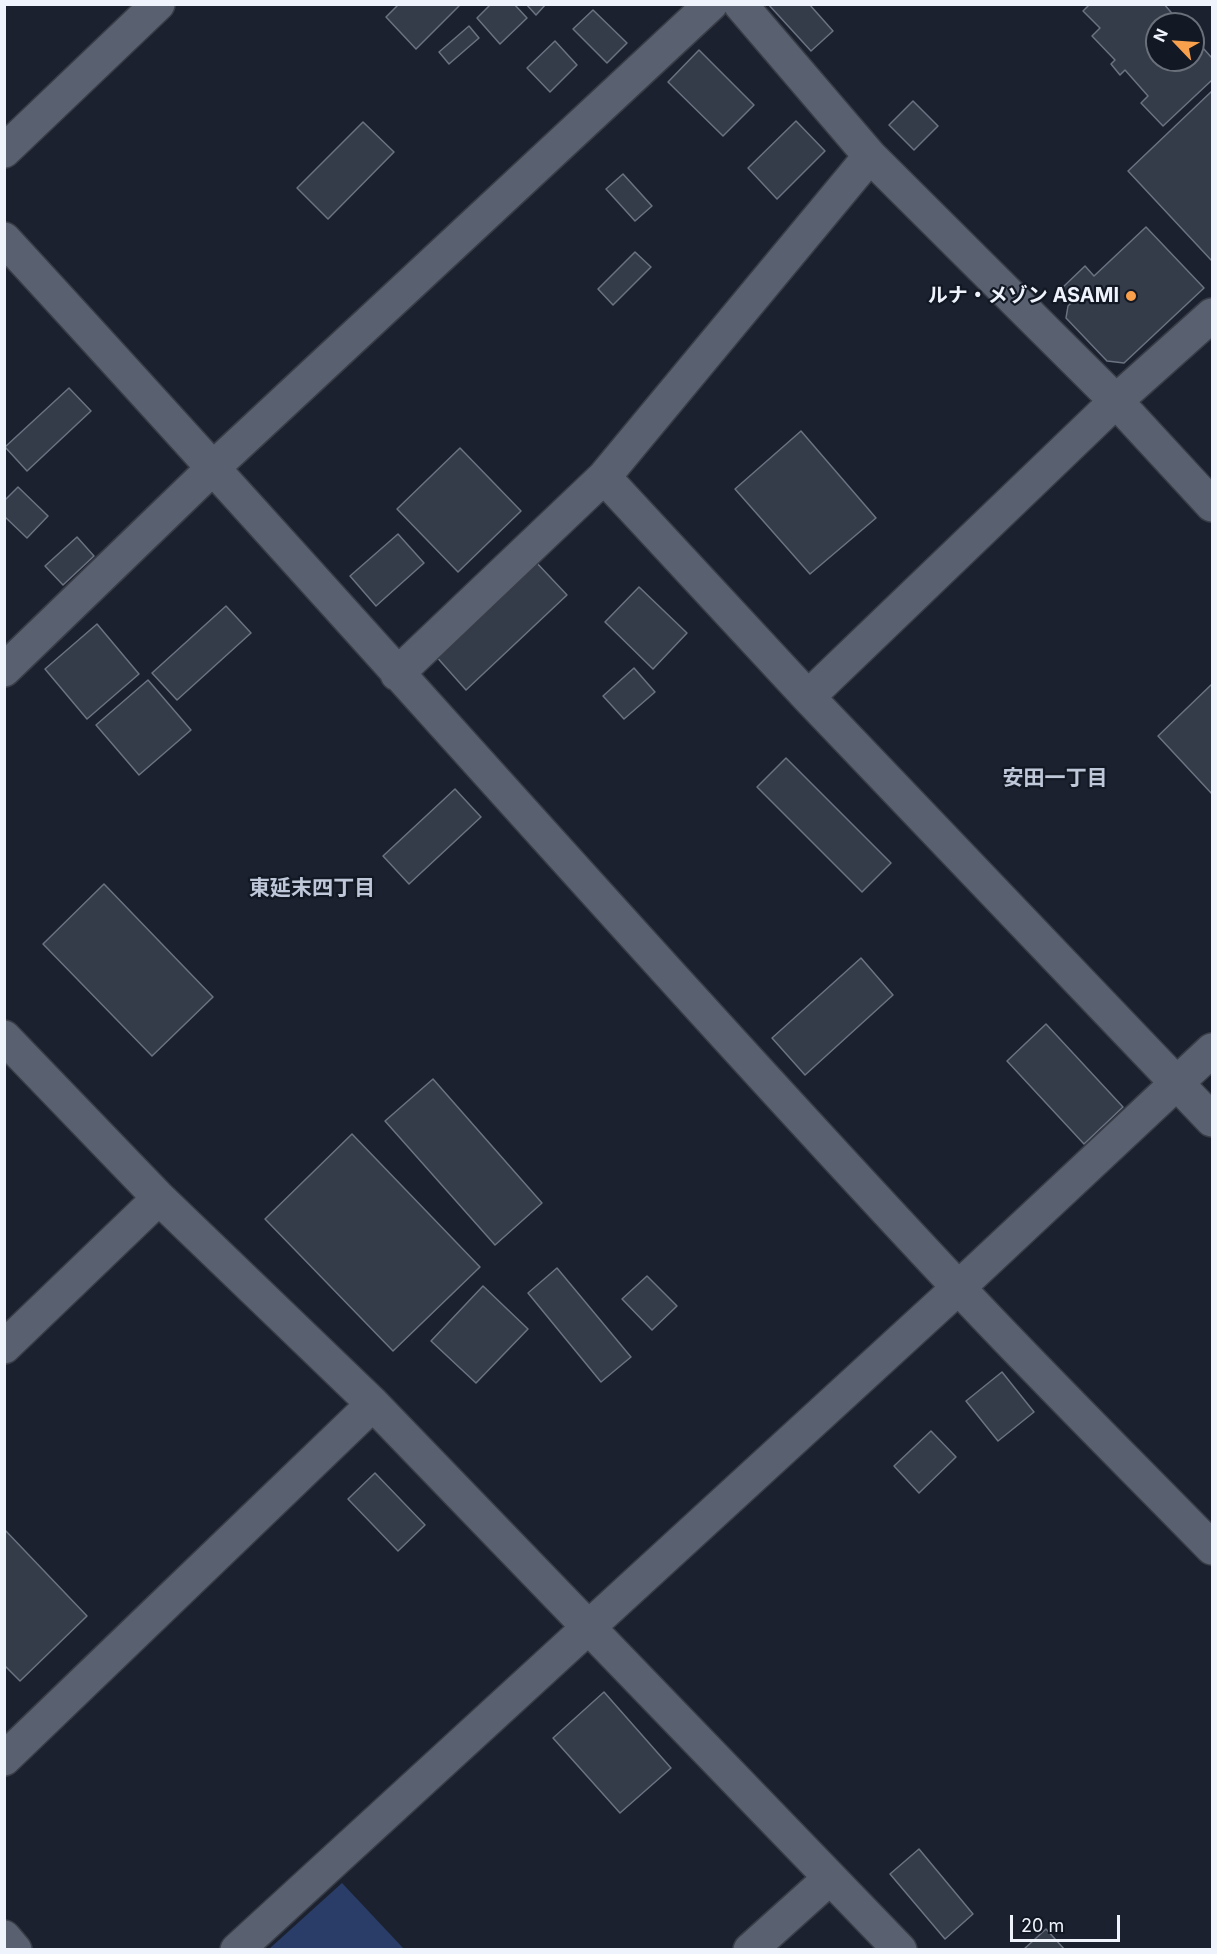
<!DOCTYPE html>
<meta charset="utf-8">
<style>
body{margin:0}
#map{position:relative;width:1217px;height:1954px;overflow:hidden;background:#1b212e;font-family:Inter,sans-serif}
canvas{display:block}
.frame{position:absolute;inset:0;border:6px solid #eff3fc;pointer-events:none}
.north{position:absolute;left:1145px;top:12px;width:60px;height:60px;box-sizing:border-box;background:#121824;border:2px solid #6a707a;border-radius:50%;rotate:295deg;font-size:16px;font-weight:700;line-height:24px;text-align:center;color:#eff3fc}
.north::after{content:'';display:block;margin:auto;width:21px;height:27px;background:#f9a04c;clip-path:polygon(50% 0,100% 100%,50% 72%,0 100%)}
.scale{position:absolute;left:1010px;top:1915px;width:110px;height:27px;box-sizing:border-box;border:3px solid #eff3fc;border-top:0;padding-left:8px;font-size:18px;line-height:21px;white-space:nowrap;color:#eff3fc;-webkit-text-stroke:4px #121824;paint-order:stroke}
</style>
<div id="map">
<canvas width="1217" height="1954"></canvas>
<div class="frame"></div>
<div class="north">N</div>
<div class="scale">20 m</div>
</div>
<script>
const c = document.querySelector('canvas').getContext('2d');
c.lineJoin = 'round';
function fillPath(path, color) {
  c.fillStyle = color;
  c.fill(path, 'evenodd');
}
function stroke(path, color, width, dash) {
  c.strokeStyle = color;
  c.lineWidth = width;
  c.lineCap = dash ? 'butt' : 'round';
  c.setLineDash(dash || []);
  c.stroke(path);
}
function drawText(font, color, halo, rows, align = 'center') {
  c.font = font + ' Inter,"Noto Sans JP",sans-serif';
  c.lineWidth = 4.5;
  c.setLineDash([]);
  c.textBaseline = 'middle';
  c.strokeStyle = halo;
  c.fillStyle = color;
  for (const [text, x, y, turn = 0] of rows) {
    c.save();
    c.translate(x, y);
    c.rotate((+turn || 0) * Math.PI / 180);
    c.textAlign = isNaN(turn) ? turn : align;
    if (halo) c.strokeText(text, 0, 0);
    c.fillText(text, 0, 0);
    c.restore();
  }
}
const green = new Path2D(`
 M 342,1883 L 404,1949 L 269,1949 Z`);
const building = new Path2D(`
 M 399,4 L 461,4 L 416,49 L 386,17 Z
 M 491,4 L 514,4 L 527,18 L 500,44 L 477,18 Z
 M 526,4 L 546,4 L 536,15 Z
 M 768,4 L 809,4 L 833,31 L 811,51 Z
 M 1090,4 L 1164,4 L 1181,24 L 1157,24 L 1157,60 L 1193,60 L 1193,37 L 1212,58 L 1212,80 L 1163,126 L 1141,103 L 1148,96 L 1125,70 L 1120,75 L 1111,64 L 1115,60 L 1092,36 L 1100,28 L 1083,11 Z
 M 593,10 L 627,43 L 607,63 L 573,29 Z
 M 469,26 L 479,38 L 449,64 L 439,52 Z
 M 555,41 L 577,65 L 550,92 L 527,68 Z
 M 699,50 L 754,105 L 723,136 L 668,82 Z
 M 1212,91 L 1212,261 L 1128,171 Z
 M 913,101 L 938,126 L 914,150 L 889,125 Z
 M 796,121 L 825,151 L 777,199 L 748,168 Z
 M 363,122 L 394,152 L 328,219 L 297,188 Z
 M 623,174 L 652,206 L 635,221 L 606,189 Z
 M 1146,227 L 1204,288 L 1124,363 L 1107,361 L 1066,318 L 1068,306 L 1072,302 L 1061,289 L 1085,266 L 1094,276 Z
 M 635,252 L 651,267 L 613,305 L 598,289 Z
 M 69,388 L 91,411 L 27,471 L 5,447 Z
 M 801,431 L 876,518 L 810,574 L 735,489 Z
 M 460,448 L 521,511 L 458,572 L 397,509 Z
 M 18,487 L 48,516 L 27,538 L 4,516 L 4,501 Z
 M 398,534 L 424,563 L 376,606 L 350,576 Z
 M 77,537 L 94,556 L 63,585 L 45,566 Z
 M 534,560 L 567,595 L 466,690 L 434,654 Z
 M 639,587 L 687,633 L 653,669 L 605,622 Z
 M 226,606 L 251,633 L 177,700 L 152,673 Z
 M 97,624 L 139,674 L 87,719 L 45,669 Z
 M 634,668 L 655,692 L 624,719 L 603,696 Z
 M 148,680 L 191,730 L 139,775 L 96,725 Z
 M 1212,684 L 1212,794 L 1158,736 Z
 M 786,758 L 891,863 L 862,892 L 757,787 Z
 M 455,789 L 481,817 L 409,884 L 383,856 Z
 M 104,884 L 213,997 L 152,1056 L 43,944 Z
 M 861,958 L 893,995 L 805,1075 L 772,1038 Z
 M 1046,1024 L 1123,1107 L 1084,1144 L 1007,1061 Z
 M 433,1079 L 542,1203 L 495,1245 L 385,1121 Z
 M 352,1134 L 480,1267 L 393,1351 L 265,1219 Z
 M 557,1268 L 631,1357 L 601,1382 L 528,1293 Z
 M 647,1276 L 677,1306 L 652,1330 L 622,1299 Z
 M 483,1286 L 528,1329 L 476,1383 L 431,1341 Z
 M 1002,1372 L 1034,1412 L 998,1441 L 966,1401 Z
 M 931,1431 L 956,1457 L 919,1493 L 894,1466 Z
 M 375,1473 L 425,1525 L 398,1551 L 348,1499 Z
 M 4,1529 L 87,1616 L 20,1681 L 4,1665 Z
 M 604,1692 L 671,1768 L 620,1813 L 553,1738 Z
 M 919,1849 L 973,1914 L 945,1939 L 890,1874 Z
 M 1046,1929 L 1065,1950 L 1023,1950 Z`);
const minor = new Path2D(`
 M 740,4 L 870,156 L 1116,401 L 1212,505
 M 4,151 L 158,4
 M 4,239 C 324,586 634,941 956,1285 C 1040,1375 1127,1461 1212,1548
 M 604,477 L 808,697 L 1212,1120
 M 4,670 L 214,467 L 711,4
 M 397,674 L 604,477 L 870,156
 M 808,697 L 1116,401 L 1212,315
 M 4,1037 L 159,1198 L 373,1404 L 900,1950
 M 4,1347 L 159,1198
 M 4,1759 L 373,1404
 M 4,1937 L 15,1950
 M 237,1950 L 958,1288 L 1212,1050
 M 750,1950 L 830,1878`);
const markers = [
 [1131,296,6,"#f9a04c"]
];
const poiNames = [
 ["ルナ・メゾン ASAMI",1119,296]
];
const neighbourhoodNames = [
 ["安田一丁目",1055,779],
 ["東延末四丁目",312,889]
];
fillPath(green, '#293d68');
fillPath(building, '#343b49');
stroke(building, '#6b7382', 1.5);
stroke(minor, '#393d48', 36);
stroke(minor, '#59606f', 33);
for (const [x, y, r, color] of markers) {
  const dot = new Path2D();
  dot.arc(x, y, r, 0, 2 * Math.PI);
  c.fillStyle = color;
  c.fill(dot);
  stroke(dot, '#121824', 2);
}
drawText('bold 20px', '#eff3fc', '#121824', poiNames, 'right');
drawText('bold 21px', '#bfc8d9', '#121824', neighbourhoodNames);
</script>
